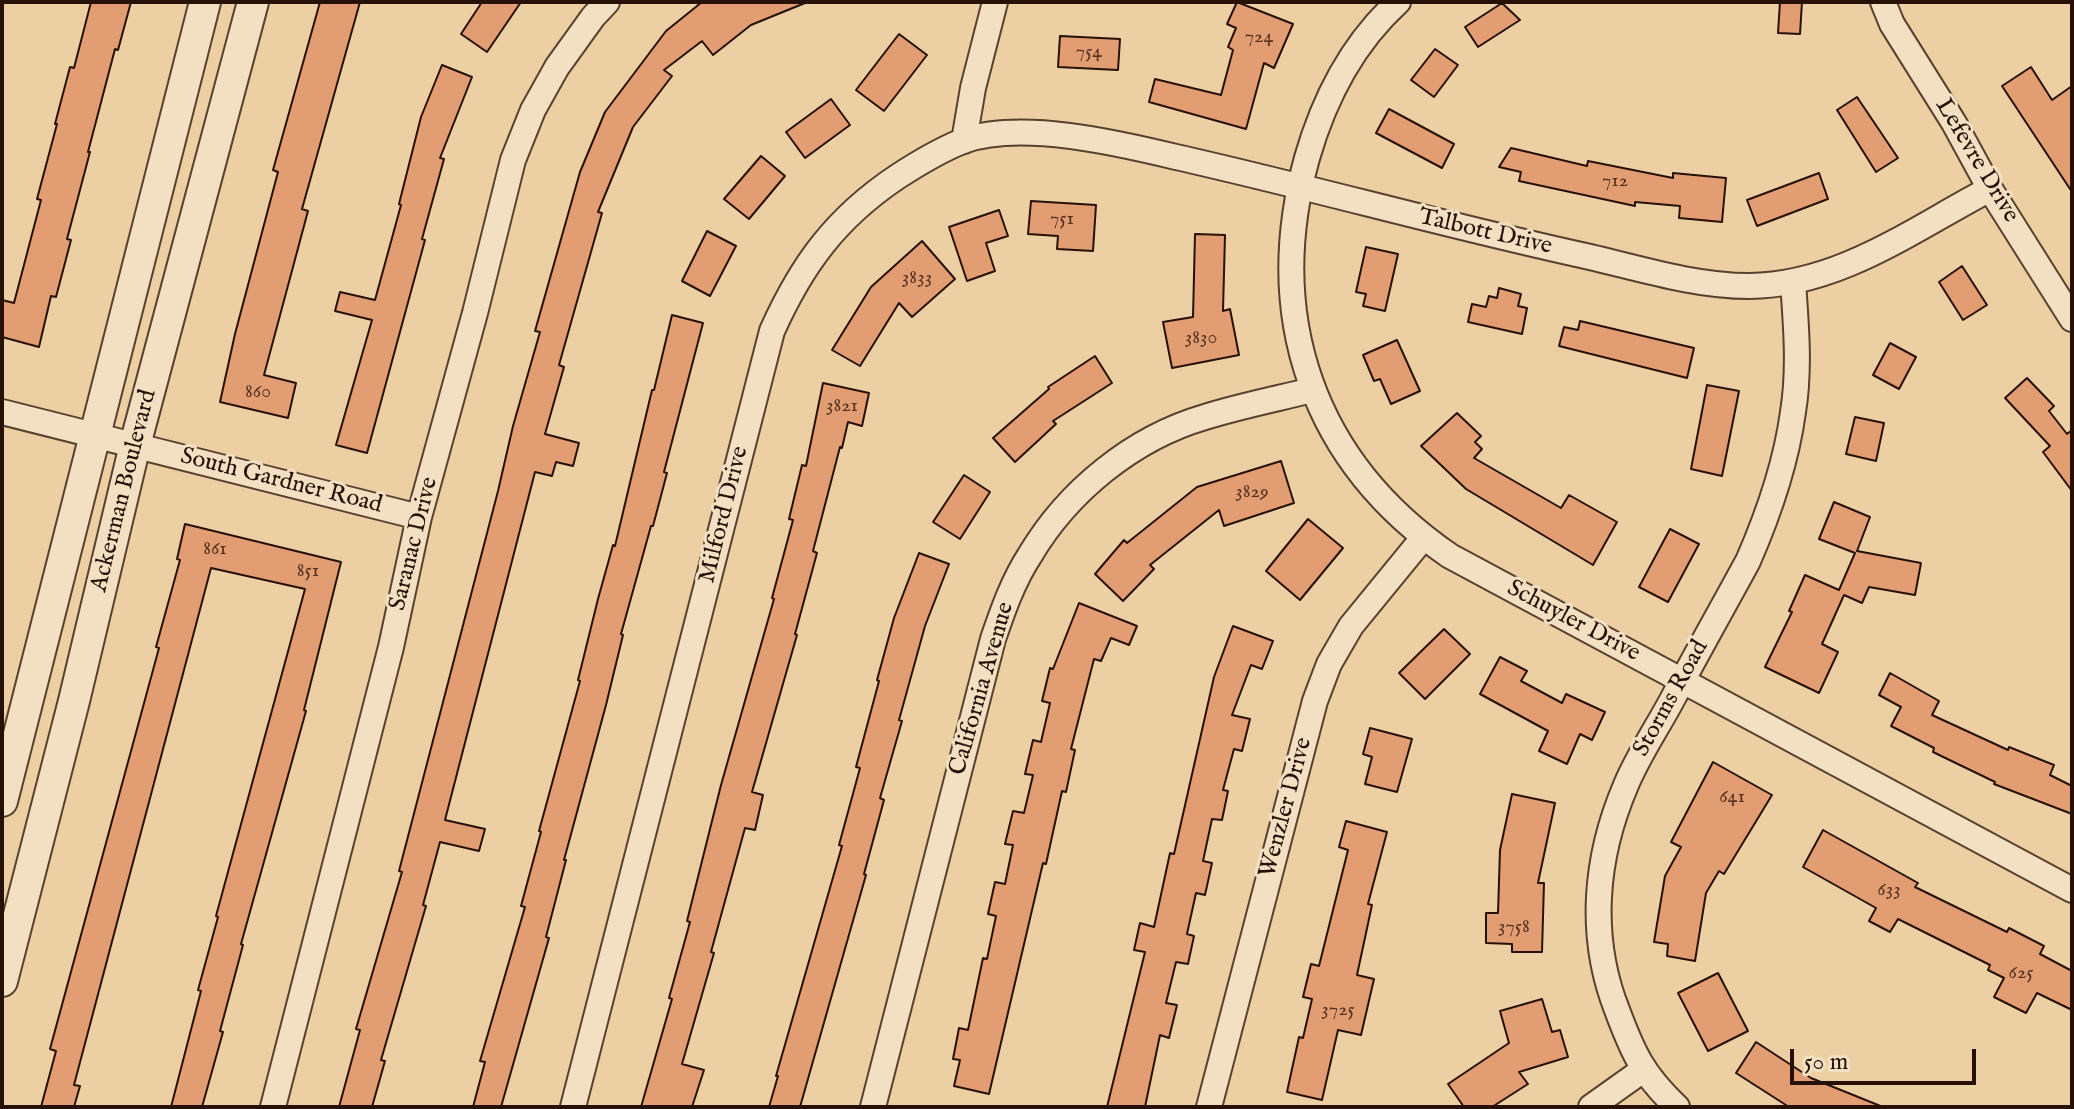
<!DOCTYPE html>
<style>
body{margin:0}
#map{position:relative;width:2074px;height:1109px;overflow:hidden;background:#ecd0a3;font-family:"IM FELL English",serif}
canvas{display:block}
.frame{position:absolute;inset:0;border:4px solid #271107;pointer-events:none}
.scale{position:absolute;left:1790px;top:1049px;width:186px;height:36px;box-sizing:border-box;border:4px solid #271107;border-top:0;padding-left:10px;font-size:24px;line-height:28px;white-space:nowrap;color:#271107;-webkit-text-stroke:6px #f3e0c3;paint-order:stroke}
</style>
<div id="map">
<canvas width="2074" height="1109"></canvas>
<div class="frame"></div>
<div class="scale">50 m</div>
</div>
<script>
const c = document.querySelector('canvas').getContext('2d');
c.lineJoin = 'round';
function fillPath(path, color) {
  c.fillStyle = color;
  c.fill(path, 'evenodd');
}
function stroke(path, color, width, dash) {
  c.strokeStyle = color;
  c.lineWidth = width;
  c.lineCap = dash ? 'butt' : 'round';
  c.setLineDash(dash || []);
  c.stroke(path);
}
function drawText(font, color, halo, rows, align = 'center') {
  c.font = font + ' "IM FELL English",serif';
  c.lineWidth = 6;
  c.setLineDash([]);
  c.textBaseline = 'middle';
  c.strokeStyle = halo;
  c.fillStyle = color;
  for (const [text, x, y, turn = 0] of rows) {
    c.save();
    c.translate(x, y);
    c.rotate((+turn || 0) * Math.PI / 180);
    c.textAlign = isNaN(turn) ? turn : align;
    if (halo) c.strokeText(text, 0, 0);
    c.fillText(text, 0, 0);
    c.restore();
  }
}
const building = new Path2D(`
 M 91,2 L 131,2 L 118,50 L 115,49 L 88,152 L 90,152 L 67,239 L 71,240 L 56,297 L 51,296 L 39,347 L 2,337 L 2,300 L 14,303 L 41,200 L 37,199 L 57,124 L 55,124 L 70,67 L 74,68 Z
 M 320,2 L 360,2 L 302,209 L 308,211 L 264,375 L 296,383 L 288,418 L 220,402 L 235,334 L 278,172 L 273,170 Z
 M 482,2 L 521,2 L 487,52 L 461,34 Z
 M 702,2 L 805,3 L 751,25 L 713,55 L 702,41 L 664,70 L 672,76 L 633,127 L 598,212 L 602,213 L 559,365 L 564,367 L 545,434 L 579,443 L 573,466 L 556,462 L 552,476 L 535,472 L 445,820 L 485,829 L 479,851 L 440,842 L 423,905 L 426,906 L 381,1060 L 385,1061 L 372,1107 L 339,1107 L 360,1030 L 356,1029 L 402,872 L 399,871 L 498,491 L 513,426 L 540,332 L 535,331 L 580,172 L 605,112 L 666,31 Z
 M 1237,2 L 1293,24 L 1274,68 L 1264,63 L 1246,129 L 1149,102 L 1155,79 L 1221,95 L 1233,50 L 1228,47 L 1236,28 L 1227,24 Z
 M 1780,2 L 1802,2 L 1800,34 L 1778,33 Z
 M 1502,3 L 1520,20 L 1478,47 L 1465,27 Z
 M 899,34 L 927,55 L 884,111 L 856,90 Z
 M 1060,36 L 1120,39 L 1118,70 L 1058,67 Z
 M 1435,49 L 1458,65 L 1434,97 L 1411,80 Z
 M 442,65 L 472,77 L 440,158 L 444,159 L 422,239 L 425,240 L 367,453 L 336,445 L 372,320 L 335,311 L 340,292 L 375,300 L 401,205 L 399,204 L 421,117 Z
 M 2031,67 L 2052,100 L 2072,86 L 2072,192 L 2002,86 Z
 M 1857,97 L 1898,158 L 1876,172 L 1837,110 Z
 M 831,99 L 850,125 L 805,158 L 786,132 Z
 M 1389,109 L 1454,144 L 1442,168 L 1376,133 Z
 M 1511,148 L 1587,166 L 1588,161 L 1673,178 L 1673,173 L 1726,178 L 1722,222 L 1679,218 L 1680,206 L 1635,202 L 1635,206 L 1519,181 L 1521,172 L 1499,167 Z
 M 761,156 L 785,176 L 749,219 L 724,199 Z
 M 1819,173 L 1828,199 L 1757,226 L 1747,200 Z
 M 1031,201 L 1096,205 L 1093,251 L 1057,249 L 1058,236 L 1028,234 Z
 M 999,210 L 1008,236 L 986,243 L 995,271 L 967,281 L 949,227 Z
 M 707,231 L 736,246 L 710,296 L 682,281 Z
 M 1195,234 L 1225,235 L 1223,311 L 1230,309 L 1239,355 L 1172,368 L 1163,322 L 1193,317 Z
 M 922,241 L 955,279 L 912,317 L 899,303 L 860,366 L 832,350 L 871,287 Z
 M 1366,247 L 1398,254 L 1385,311 L 1363,306 L 1366,294 L 1356,292 Z
 M 1962,266 L 1987,305 L 1963,320 L 1939,282 Z
 M 1499,288 L 1521,294 L 1518,306 L 1527,308 L 1522,334 L 1468,322 L 1472,304 L 1486,307 L 1489,296 L 1497,298 Z
 M 672,315 L 703,323 L 664,472 L 667,473 L 653,526 L 651,526 L 621,634 L 623,635 L 606,705 L 564,860 L 566,860 L 546,937 L 549,938 L 501,1107 L 473,1107 L 485,1062 L 480,1061 L 525,907 L 521,906 L 541,832 L 539,831 L 580,681 L 578,680 L 598,599 L 613,545 L 615,546 L 652,390 L 654,390 Z
 M 1580,321 L 1694,348 L 1687,378 L 1559,346 L 1564,327 L 1578,330 Z
 M 1397,340 L 1420,391 L 1391,404 L 1380,379 L 1374,381 L 1363,355 Z
 M 1890,343 L 1916,357 L 1899,389 L 1873,375 Z
 M 1095,356 L 1112,383 L 1053,421 L 1056,424 L 1015,462 L 993,438 L 1049,389 L 1048,387 Z
 M 2027,378 L 2054,406 L 2049,411 L 2067,434 L 2072,430 L 2072,491 L 2043,452 L 2050,446 L 2005,398 Z
 M 823,383 L 869,393 L 862,426 L 848,422 L 842,448 L 840,447 L 813,551 L 817,553 L 795,634 L 797,635 L 752,792 L 763,795 L 755,830 L 745,828 L 711,952 L 714,953 L 682,1064 L 704,1070 L 692,1107 L 641,1107 L 672,999 L 669,998 L 690,922 L 687,921 L 721,785 L 774,599 L 772,598 L 793,520 L 789,519 L 802,465 L 806,466 Z
 M 1707,385 L 1739,391 L 1722,476 L 1691,469 Z
 M 1457,413 L 1481,436 L 1475,442 L 1482,449 L 1474,458 L 1561,508 L 1569,495 L 1617,522 L 1593,565 L 1466,489 L 1421,446 Z
 M 1855,417 L 1884,423 L 1876,461 L 1846,454 Z
 M 1281,461 L 1294,503 L 1224,526 L 1219,510 L 1150,565 L 1154,569 L 1123,601 L 1095,574 L 1124,540 L 1127,543 L 1197,487 Z
 M 964,475 L 990,492 L 960,539 L 933,522 Z
 M 1834,502 L 1870,517 L 1857,551 L 1921,563 L 1915,595 L 1869,587 L 1862,603 L 1844,595 L 1822,644 L 1838,652 L 1819,693 L 1765,667 L 1792,612 L 1789,611 L 1805,575 L 1839,590 L 1855,553 L 1819,539 Z
 M 1308,519 L 1343,548 L 1300,600 L 1266,571 Z
 M 185,524 L 341,562 L 304,710 L 306,711 L 241,944 L 243,945 L 220,1031 L 223,1032 L 202,1107 L 171,1107 L 201,991 L 198,990 L 218,917 L 216,916 L 305,589 L 211,568 L 74,1085 L 80,1086 L 74,1107 L 41,1107 L 56,1051 L 50,1049 L 159,648 L 156,647 L 180,560 L 177,559 Z
 M 1670,529 L 1699,544 L 1668,602 L 1639,587 Z
 M 919,553 L 949,564 L 925,626 L 899,720 L 902,721 L 880,798 L 884,800 L 864,874 L 866,875 L 800,1107 L 769,1107 L 778,1076 L 776,1076 L 842,846 L 839,845 L 860,768 L 856,767 L 879,681 L 877,680 L 894,618 Z
 M 1079,603 L 1137,626 L 1129,645 L 1111,638 L 1101,661 L 1094,659 L 1071,749 L 1075,750 L 1066,792 L 1062,791 L 1046,864 L 1043,863 L 989,1094 L 954,1086 L 960,1060 L 953,1059 L 959,1028 L 968,1030 L 983,958 L 987,959 L 996,916 L 988,914 L 995,882 L 1005,884 L 1013,845 L 1005,844 L 1013,811 L 1024,813 L 1033,775 L 1025,774 L 1033,740 L 1041,742 L 1050,703 L 1042,701 L 1050,668 L 1053,669 Z
 M 1233,626 L 1273,641 L 1262,669 L 1251,665 L 1232,715 L 1250,719 L 1242,751 L 1234,749 L 1223,790 L 1228,791 L 1222,820 L 1212,819 L 1203,861 L 1212,863 L 1205,895 L 1196,893 L 1187,934 L 1194,936 L 1188,964 L 1176,962 L 1166,1003 L 1177,1005 L 1169,1038 L 1160,1035 L 1145,1107 L 1107,1107 L 1145,952 L 1134,950 L 1140,923 L 1154,927 L 1170,853 L 1174,854 L 1214,677 Z
 M 1444,629 L 1470,654 L 1425,699 L 1399,673 Z
 M 1500,657 L 1527,671 L 1521,681 L 1562,703 L 1566,694 L 1605,712 L 1592,740 L 1580,734 L 1567,764 L 1539,751 L 1548,731 L 1480,694 Z
 M 1890,673 L 1939,701 L 1932,715 L 2008,750 L 2009,747 L 2054,765 L 2050,775 L 2072,786 L 2072,814 L 1994,784 L 1995,782 L 1933,752 L 1934,748 L 1891,726 L 1901,707 L 1879,695 Z
 M 1370,728 L 1412,739 L 1397,792 L 1365,784 L 1372,757 L 1363,754 Z
 M 1713,762 L 1772,795 L 1724,874 L 1719,871 L 1706,893 L 1695,961 L 1667,956 L 1668,944 L 1654,942 L 1665,876 L 1681,847 L 1671,842 Z
 M 1512,794 L 1555,803 L 1538,883 L 1544,883 L 1542,952 L 1512,952 L 1512,944 L 1486,943 L 1486,913 L 1498,913 L 1500,850 Z
 M 1346,821 L 1387,832 L 1368,904 L 1372,905 L 1357,975 L 1374,979 L 1361,1035 L 1338,1030 L 1322,1100 L 1287,1092 L 1299,1037 L 1303,1038 L 1312,999 L 1303,997 L 1311,964 L 1319,966 L 1348,850 L 1339,847 Z
 M 1823,830 L 1918,883 L 1915,887 L 2007,932 L 2009,928 L 2044,946 L 2040,954 L 2072,971 L 2072,1010 L 2037,993 L 2026,1013 L 1994,997 L 2004,978 L 1988,970 L 1990,965 L 1898,919 L 1890,932 L 1869,921 L 1876,908 L 1803,867 Z
 M 1718,973 L 1748,1031 L 1708,1051 L 1678,993 Z
 M 1542,999 L 1552,1032 L 1560,1030 L 1568,1057 L 1519,1072 L 1528,1084 L 1492,1107 L 1464,1107 L 1448,1084 L 1509,1043 L 1500,1011 Z
 M 1756,1042 L 1811,1078 L 1883,1107 L 1789,1107 L 1736,1073 Z`);
const minor = new Path2D(`
 M 1398,2 C 1352,44 1324,99 1307,158 C 1263,318 1313,462 1450,556 L 2072,890
 M 1883,2 L 1892,24 L 1954,123 L 1990,189 L 2072,319
 M 964,141 L 973,88 L 995,2
 M 2,412 L 419,517
 M 273,1107 L 391,647 L 419,517 L 475,313 L 513,160 L 533,110 L 557,67 L 593,17 L 607,2
 M 573,1107 L 772,331 C 802,264 836,218 897,177 C 917,164 940,150 963,141 C 1020,120 1118,143 1176,157 C 1314,188 1451,227 1590,257 C 1641,269 1696,286 1749,286 C 1840,285 1913,229 1990,189
 M 873,1107 L 993,639 C 1003,610 1013,581 1030,555 C 1068,491 1133,438 1205,417 C 1240,406 1276,399 1312,390
 M 1209,1107 L 1315,701 L 1329,664 L 1351,626 L 1423,538
 M 1591,1107 L 1643,1070
 M 1677,1107 C 1643,1075 1633,1053 1617,1010 C 1588,936 1595,857 1626,785 C 1638,756 1657,728 1672,700 C 1697,653 1723,607 1748,561 C 1769,513 1786,464 1793,412 C 1800,369 1796,324 1793,282`);
const tertiary = new Path2D(`
 M 2,801 L 205,2
 M 2,981 L 74,701 L 135,445 L 253,2`);
const numberNames = [
 ["724",1259,38],
 ["754",1089,53],
 ["712",1615,182],
 ["751",1062,220],
 ["3833",917,279],
 ["3830",1201,339],
 ["860",258,393],
 ["3821",842,407],
 ["3829",1252,493],
 ["861",215,550],
 ["851",308,572],
 ["641",1732,798],
 ["633",1889,891],
 ["3758",1514,928],
 ["625",2021,974],
 ["3725",1338,1011]
];
const streetNames = [
 ["Lefevre Drive",1976,161,59],
 ["Talbott Drive",1485,233,13],
 ["South Gardner Road",281,482,14],
 ["Ackerman Boulevard",125,491,-76],
 ["Milford Drive",725,515,-76],
 ["Saranac Drive",415,544,-76],
 ["Schuyler Drive",1573,622,28],
 ["California Avenue",983,689,-74],
 ["Storms Road",1672,699,-61],
 ["Wenzler Drive",1287,808,-75]
];
fillPath(building, '#e39d72');
stroke(building, '#271107', 2);
stroke(minor, '#58412e', 28);
stroke(tertiary, '#58412e', 34);
stroke(minor, '#f3e0c3', 24);
stroke(tertiary, '#f3e0c3', 30);
drawText('20px', '#563422', null, numberNames);
drawText('24px', '#271107', '#f3e0c3', streetNames);
</script>
